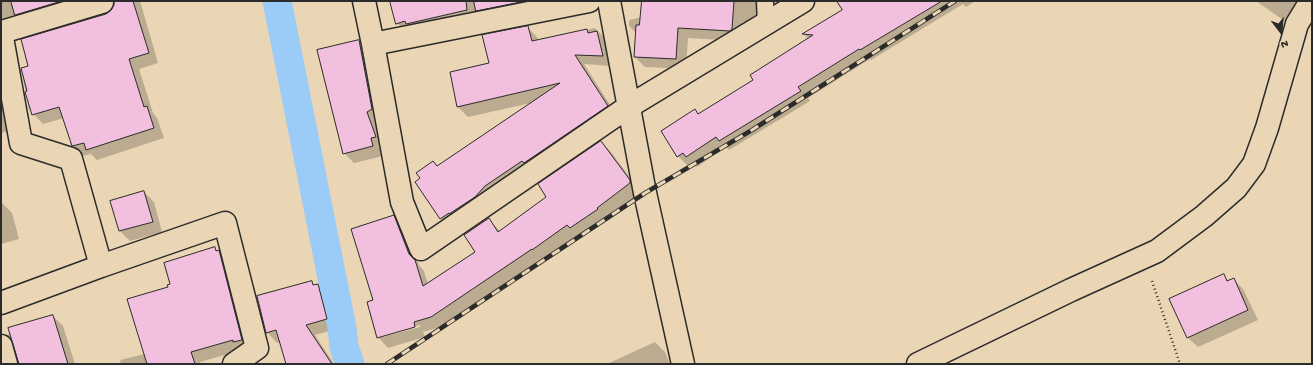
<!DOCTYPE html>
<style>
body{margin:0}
#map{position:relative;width:1313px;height:365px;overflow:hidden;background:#ead6b4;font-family:"Gochi Hand",sans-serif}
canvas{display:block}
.frame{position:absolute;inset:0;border:2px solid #2b2b2b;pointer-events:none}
.north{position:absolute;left:1261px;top:12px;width:40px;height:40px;-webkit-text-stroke:3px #ead6b4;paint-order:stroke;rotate:164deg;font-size:11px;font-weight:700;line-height:16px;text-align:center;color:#2b2b2b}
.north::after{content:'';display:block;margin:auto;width:14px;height:18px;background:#2b2b2b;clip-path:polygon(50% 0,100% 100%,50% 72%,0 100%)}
</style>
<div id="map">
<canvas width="1313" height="365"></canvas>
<div class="frame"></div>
<div class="north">N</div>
</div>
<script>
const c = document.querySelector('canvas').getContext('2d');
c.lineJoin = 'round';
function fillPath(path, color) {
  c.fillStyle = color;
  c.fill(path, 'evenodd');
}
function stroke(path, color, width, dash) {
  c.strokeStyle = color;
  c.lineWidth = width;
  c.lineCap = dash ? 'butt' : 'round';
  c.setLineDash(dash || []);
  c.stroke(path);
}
const shadow = new Path2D(`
 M 1,1 L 105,1 L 1,30 Z
 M 115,1 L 140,1 L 158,63 L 139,69 L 153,113 L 157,118 L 164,138 L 97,160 L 91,154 L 83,156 L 73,146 L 64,118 L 43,124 L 29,109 L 21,68 L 29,66 L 112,11 L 115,5 Z
 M 391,1 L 558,1 L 407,33 L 397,23 Z
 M 643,1 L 757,1 L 755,23 L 743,22 L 742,39 L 740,41 L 688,38 L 686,69 L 645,67 L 635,57 L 636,33 L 629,26 L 629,20 L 660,13 Z
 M 854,1 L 975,1 L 966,7 L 963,4 L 871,60 L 870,59 L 808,98 L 810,101 L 729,150 L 726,147 L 697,167 L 693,163 L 688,166 L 678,156 L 695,111 L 699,114 L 754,80 L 808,39 L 804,34 L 844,10 Z
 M 1256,1 L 1301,1 L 1286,22 Z
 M 527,27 L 537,37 L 538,41 L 595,28 L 605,38 L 612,66 L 584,64 L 617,116 L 451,228 L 441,218 L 438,167 L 535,102 L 468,117 L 458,107 L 451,73 L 490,64 Z
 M 359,41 L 369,51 L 385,147 L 381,148 L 383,156 L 354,163 L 344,153 Z
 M 1,81 L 16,129 L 1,133 Z
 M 601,142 L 611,152 L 640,191 L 640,194 L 606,218 L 607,220 L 580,237 L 578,235 L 441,327 L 423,332 L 425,337 L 388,348 L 378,337 L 374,301 L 394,216 L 404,226 L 419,265 L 424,271 L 428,284 L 476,252 L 488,219 L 500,231 L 548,197 ZM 420,325 L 420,327 L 383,337 L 383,335 Z
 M 144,192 L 154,202 L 162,232 L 130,241 L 120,231 L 111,202 Z
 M 1,203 L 2,203 L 12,213 L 19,239 L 1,244 Z
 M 214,248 L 229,261 L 252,350 L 242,350 L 200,362 L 201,364 L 121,364 L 120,360 L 145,354 L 169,287 Z
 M 1224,276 L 1229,281 L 1233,279 L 1243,289 L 1258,320 L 1198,347 L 1187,337 Z
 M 311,282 L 315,286 L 318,285 L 328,295 L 337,329 L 315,335 L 334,364 L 287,364 L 280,342 L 277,343 L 267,332 Z
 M 53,316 L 63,326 L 75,364 L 19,364 L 14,342 L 7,335 Z
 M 655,342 L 665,352 L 670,364 L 607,364 Z`);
const canal = new Path2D(`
 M 277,1 L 342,328 L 344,347 L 350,364`);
const building = new Path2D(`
 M 11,1 L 62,1 L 15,15 Z
 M 114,1 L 133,1 L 149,53 L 129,59 L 144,107 L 147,106 L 154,128 L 86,150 L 84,143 L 72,146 L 59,107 L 32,115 L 25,92 L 27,91 L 21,68 L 28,66 L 21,39 L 106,14 L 111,10 L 114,5 Z
 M 390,1 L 466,1 L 467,10 L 406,24 L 405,21 L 396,24 Z
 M 474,1 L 520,1 L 521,2 L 476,11 Z
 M 642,1 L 734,1 L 732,29 L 730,31 L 678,28 L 676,59 L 634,57 L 636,25 L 639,25 Z
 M 837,1 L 942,1 L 860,50 L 859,49 L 798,87 L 801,91 L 719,141 L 716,137 L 686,157 L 683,153 L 677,157 L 661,131 L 695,109 L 698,114 L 753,80 L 750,75 L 813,35 L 802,34 L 842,10 Z
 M 528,26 L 532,41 L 587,29 L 588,33 L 597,31 L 603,56 L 575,55 L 608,106 L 524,163 L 522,161 L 485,186 L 475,197 L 449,214 L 449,213 L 440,219 L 415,182 L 420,178 L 416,173 L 433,161 L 437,166 L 560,83 L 457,107 L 450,72 L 489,63 L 482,35 Z
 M 359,40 L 372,109 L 367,112 L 376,137 L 371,138 L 373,146 L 343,154 L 317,50 Z
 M 601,141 L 630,180 L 630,183 L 597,208 L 598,209 L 570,228 L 567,225 L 532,250 L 532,249 L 431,317 L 414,322 L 415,327 L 377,338 L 367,302 L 373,300 L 351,229 L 394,215 L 409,254 L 415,260 L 423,286 L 475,252 L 464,235 L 489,218 L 498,232 L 546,197 L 538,184 Z
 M 144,191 L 153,222 L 119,231 L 110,201 Z
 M 215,247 L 216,251 L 219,250 L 242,340 L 233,342 L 233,340 L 191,352 L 195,364 L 147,364 L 127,299 L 168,287 L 167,285 L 170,284 L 164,263 Z
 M 1224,274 L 1227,281 L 1234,278 L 1248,310 L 1187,338 L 1169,299 Z
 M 312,281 L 313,285 L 318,284 L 327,319 L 306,325 L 332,364 L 286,364 L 276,330 L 266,333 L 257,296 Z
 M 53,315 L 68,364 L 19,364 L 8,328 Z`);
const path = new Path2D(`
 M 1152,281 L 1180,364`);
const service = new Path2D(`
 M 765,1 L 766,24`);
const minor = new Path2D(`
 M 364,1 L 373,44 L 402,202 L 421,249 L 628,107 L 803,1
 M 609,1 L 645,193 L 683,364
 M 1,32 L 21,143 L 71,159 L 101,266 L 1,303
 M 2,32 L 102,2
 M 373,44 L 589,1
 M 101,266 L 225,223 L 257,348 L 234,364
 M 1,346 L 6,364
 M 918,364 L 1071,290 L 1157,251 L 1204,216 L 1236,188 L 1254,164 L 1267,128 L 1297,24 L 1311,1`);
const rail = new Path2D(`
 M 387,364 L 645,193 L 752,130 L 955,1`);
fillPath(shadow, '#0003');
stroke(canal, '#9bcbf7', 29);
fillPath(building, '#f2bfde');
stroke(building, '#2b2b2b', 1);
stroke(service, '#2b2b2b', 19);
stroke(minor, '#2b2b2b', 25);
stroke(path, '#2b2b2b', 2.5, [1, 3]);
stroke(service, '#ead6b4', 16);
stroke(minor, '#ead6b4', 22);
stroke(rail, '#2b2b2b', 4.5);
stroke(rail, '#ead6b4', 3, [9]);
</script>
